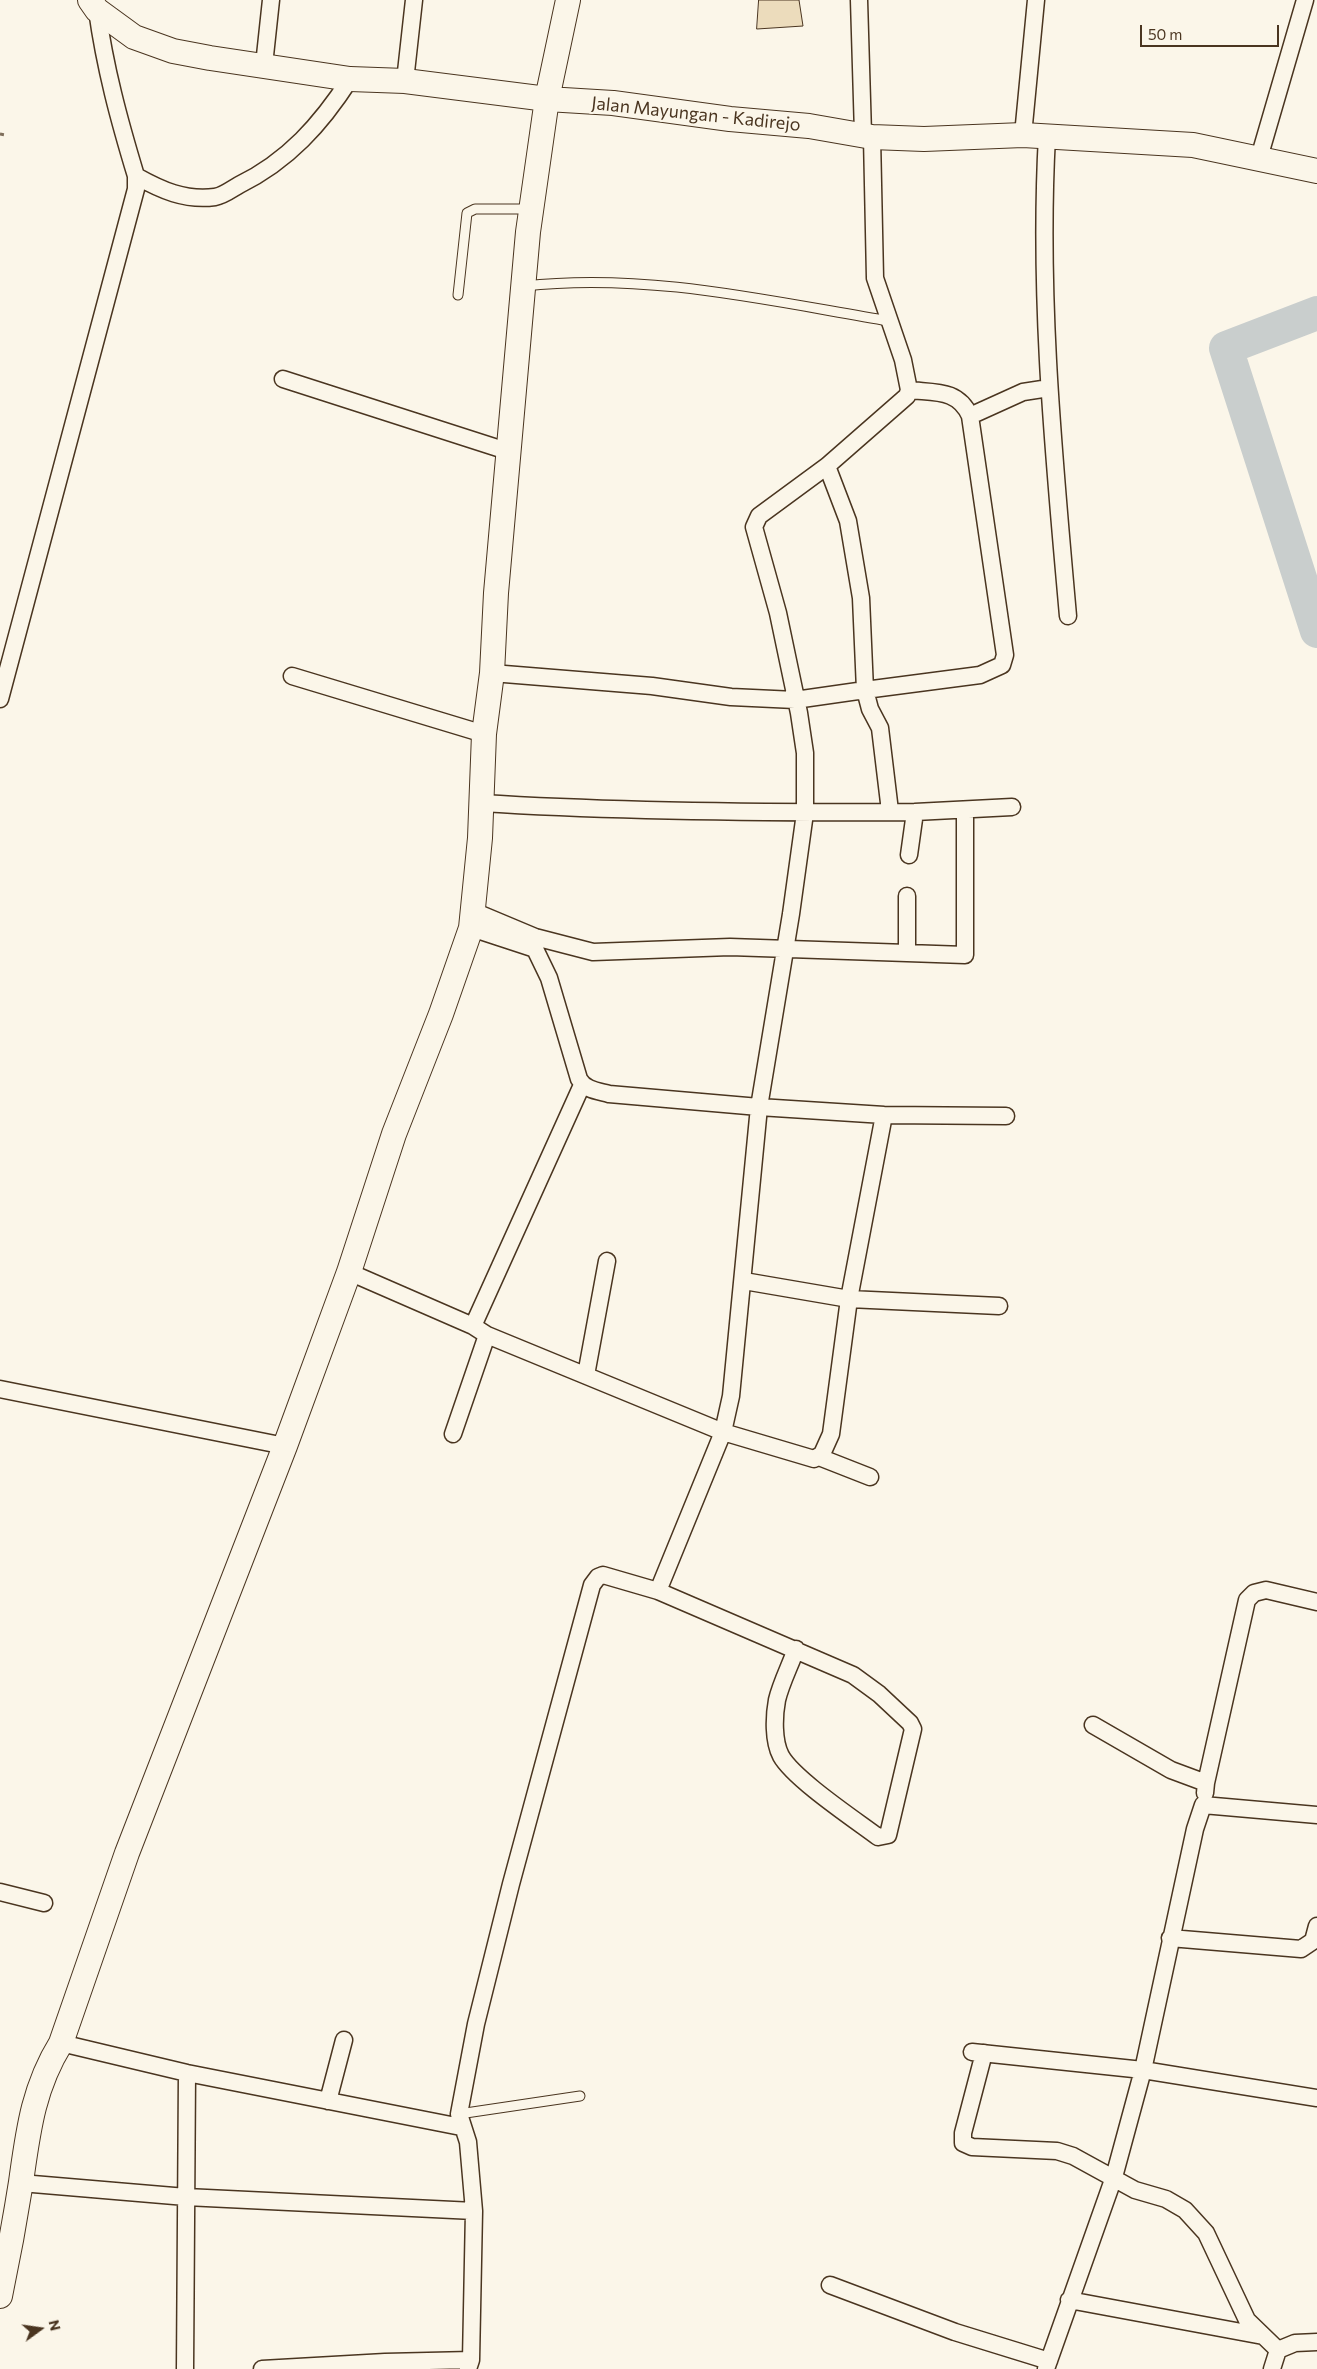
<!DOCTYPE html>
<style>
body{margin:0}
#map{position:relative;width:1317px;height:2369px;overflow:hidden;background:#fbf6e9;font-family:Commissioner,sans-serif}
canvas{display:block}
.north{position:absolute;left:15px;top:2304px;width:50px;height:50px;-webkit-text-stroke:4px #fbf6e9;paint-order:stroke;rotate:76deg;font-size:14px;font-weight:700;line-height:20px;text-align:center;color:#4a3520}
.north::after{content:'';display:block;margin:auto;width:18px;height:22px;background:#4a3520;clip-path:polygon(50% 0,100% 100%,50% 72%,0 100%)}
.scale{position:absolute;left:1140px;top:25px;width:139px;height:22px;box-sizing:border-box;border:2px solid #4a3520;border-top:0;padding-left:6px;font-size:15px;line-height:18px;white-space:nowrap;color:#4a3520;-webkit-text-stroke:4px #fbf6e9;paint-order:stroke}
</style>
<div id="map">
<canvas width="1317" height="2369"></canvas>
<div class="north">N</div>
<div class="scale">50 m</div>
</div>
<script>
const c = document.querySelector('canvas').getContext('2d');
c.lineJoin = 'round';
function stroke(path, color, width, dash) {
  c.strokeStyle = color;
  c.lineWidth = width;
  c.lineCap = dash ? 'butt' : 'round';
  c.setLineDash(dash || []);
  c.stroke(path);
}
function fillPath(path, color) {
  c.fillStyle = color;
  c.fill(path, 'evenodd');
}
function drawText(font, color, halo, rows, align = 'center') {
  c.font = font + ' Commissioner,sans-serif';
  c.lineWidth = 4;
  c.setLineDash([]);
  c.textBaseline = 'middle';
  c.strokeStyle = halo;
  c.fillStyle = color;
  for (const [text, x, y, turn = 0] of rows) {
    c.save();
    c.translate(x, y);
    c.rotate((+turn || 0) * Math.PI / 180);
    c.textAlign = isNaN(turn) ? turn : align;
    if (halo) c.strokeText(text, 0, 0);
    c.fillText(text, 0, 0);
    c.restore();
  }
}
const river = new Path2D(`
 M 1317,313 L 1226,348 L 1317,631`);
const building = new Path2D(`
 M 759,0 L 799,0 L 803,26 L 757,29 Z`);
const path = new Path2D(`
 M 0,134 L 6,135`);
const lane = new Path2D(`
 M 524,286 C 647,272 769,301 889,321
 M 458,295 L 467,213 L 475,209 L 529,209
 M 459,2114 L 580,2096`);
const street = new Path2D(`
 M 859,0 L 863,134
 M 264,65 L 271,0
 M 405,81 L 414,0
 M 1023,135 L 1036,0
 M 1047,136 C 1038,297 1054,457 1068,616
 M 1259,158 L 1305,0
 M 136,176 C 161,190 185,201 215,197 C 223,196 232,189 239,185 C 288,161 321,124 350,79
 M 283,379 L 510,452
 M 970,416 L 1023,392 L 1049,388
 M 492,673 L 652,686 L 731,697 L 795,700 L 865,690 L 861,598 L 848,521 L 827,466
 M 292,676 L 484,734
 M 0,699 L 136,189 L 136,176 C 119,120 105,68 97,10
 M 481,803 C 626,812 770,813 915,812 L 909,855
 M 890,811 L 880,728 L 870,709 L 865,690 L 980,675 L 1002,665 L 1005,655 L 970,416 C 958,389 935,393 909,390
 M 915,812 L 1012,807
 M 473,911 L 535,937 L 593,952 L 730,947 L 907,953 L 907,896
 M 471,928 L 535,949 L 549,978 L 579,1079 C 585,1090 598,1091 609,1094 L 759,1107 L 884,1115 L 1006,1116
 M 907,953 L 965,955 L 965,811
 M 349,1272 L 473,1326 L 487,1335 L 723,1432 L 814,1459 L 822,1454 L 831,1434 L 849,1299 L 884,1115
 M 744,1281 L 849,1299 L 999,1306
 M 473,1326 L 582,1085
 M 586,1375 L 607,1261
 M 0,1389 L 285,1446
 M 453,1434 L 487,1335
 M 819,1457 L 870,1477
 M 658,1591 L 723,1432 L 731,1396 L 759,1107 L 791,914 L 805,813 L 805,753 L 799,713 L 778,613 L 754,527 L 759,516 L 827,466 L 907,396 L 909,390 L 903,360 L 875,278 L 872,137
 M 1093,1725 L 1171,1770 L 1206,1783 L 1205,1793
 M 1206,1783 L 1247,1600 L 1254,1593 L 1266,1590 L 1317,1602
 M 0,1892 L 44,1903
 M 1170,1938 L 1301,1949 L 1313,1941 L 1317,1926
 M 61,2043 L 187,2073 L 461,2127
 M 972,2052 L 1143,2070 L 1317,2098
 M 984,2053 L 963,2133 L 963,2143 L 972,2147 L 1057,2151 L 1073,2156 L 1135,2190 L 1166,2199 L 1185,2210 L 1206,2233 L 1247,2320 L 1278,2350
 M 328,2101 L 344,2040
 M 21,2183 L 186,2197 L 474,2211 L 468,2142 L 459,2114 L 476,2024 L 511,1884 L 592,1585 L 598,1577 L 603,1575 L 658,1591 L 853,1675 L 879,1694 L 910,1723 L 913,1729 L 888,1835 L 878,1837 C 854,1819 794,1779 781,1756 C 773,1741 774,1716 777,1700 C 781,1683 790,1666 796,1649
 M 830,2285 L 955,2332 L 1049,2361
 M 1069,2300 L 1263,2336
 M 471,2360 L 474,2211
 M 185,2369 L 187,2073
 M 262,2369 L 385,2362 L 471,2360 L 468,2369
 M 1046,2369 L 1114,2177 L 1143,2070 L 1195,1829 L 1203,1805 L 1317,1815
 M 1272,2369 L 1278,2350 L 1295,2343 L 1317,2342`);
const secondary = new Path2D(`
 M 90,0 L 97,10 L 134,37 L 173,51 L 210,58 L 350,79 L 405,81 L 547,99 L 613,103 L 730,119 L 809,126 L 872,137 L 924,139 L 1023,135 L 1193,145 L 1317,171
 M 0,2296 C 8,2258 15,2220 21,2182 C 28,2132 33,2088 61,2043 L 127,1853 L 285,1446 L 349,1272 L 394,1134 L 441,1014 L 471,928 L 480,838 L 484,734 L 492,673 L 496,593 L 528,232 L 547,99 L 568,0`);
const streetNames = [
 ["Jalan Mayungan - Kadirejo",696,114,6]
];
stroke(river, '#c9cecd', 34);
fillPath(building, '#ecdcbc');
stroke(building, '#4a3520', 1);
stroke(lane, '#4a3520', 11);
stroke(street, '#4a3520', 19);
stroke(secondary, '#4a3520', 26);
stroke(path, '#7f6f5c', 3, [4, 2.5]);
stroke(lane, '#fbf6e9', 9);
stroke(street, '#fbf6e9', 16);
stroke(secondary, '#fbf6e9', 24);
drawText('18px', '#4a3520', '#fbf6e9', streetNames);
</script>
